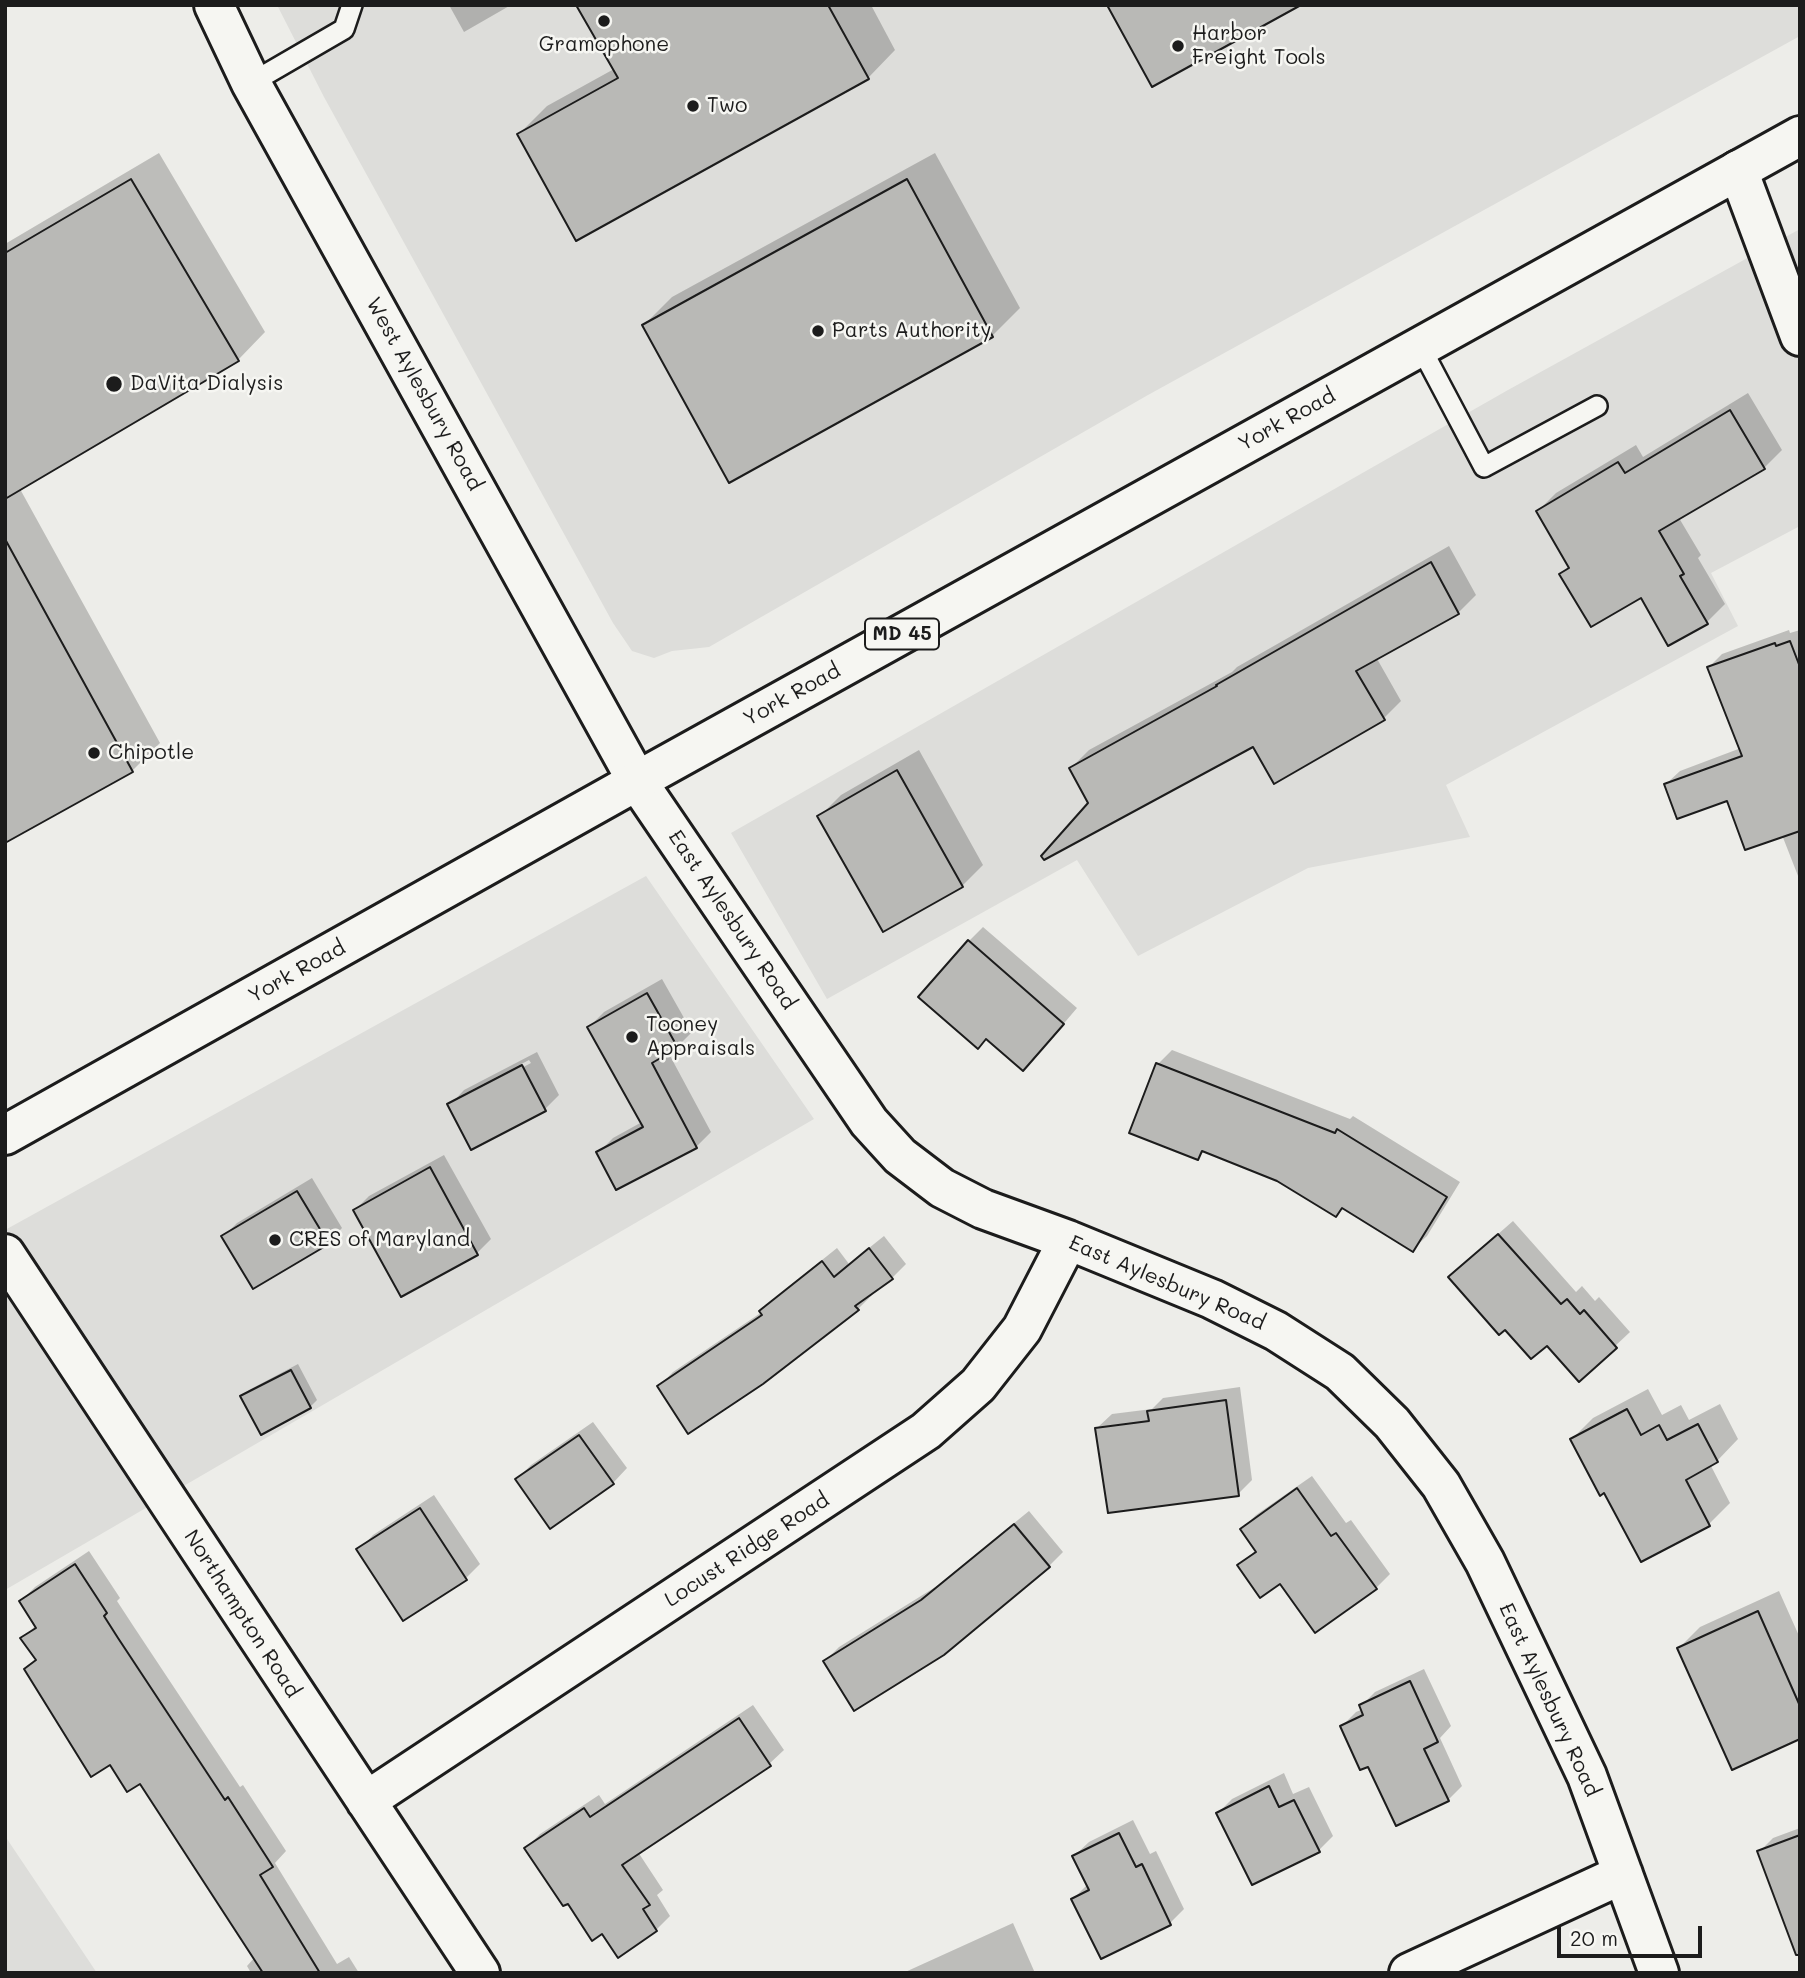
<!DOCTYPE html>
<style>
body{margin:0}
#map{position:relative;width:1805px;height:1978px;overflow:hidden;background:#edede9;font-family:Mali,sans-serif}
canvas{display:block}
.frame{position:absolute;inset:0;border:7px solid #1c1c1c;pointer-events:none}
.scale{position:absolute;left:1557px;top:1926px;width:145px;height:32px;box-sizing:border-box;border:4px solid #1c1c1c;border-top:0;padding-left:9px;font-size:21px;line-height:24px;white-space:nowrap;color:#1c1c1c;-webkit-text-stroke:5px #f6f6f2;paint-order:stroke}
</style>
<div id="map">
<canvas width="1805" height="1978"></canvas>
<div class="frame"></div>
<div class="scale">20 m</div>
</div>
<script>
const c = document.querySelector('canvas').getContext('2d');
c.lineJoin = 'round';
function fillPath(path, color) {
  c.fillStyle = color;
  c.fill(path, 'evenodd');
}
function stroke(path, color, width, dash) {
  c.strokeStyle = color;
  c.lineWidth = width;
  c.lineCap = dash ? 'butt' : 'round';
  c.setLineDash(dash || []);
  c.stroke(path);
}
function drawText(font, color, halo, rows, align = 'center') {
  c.font = font + ' Mali,sans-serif';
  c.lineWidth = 5;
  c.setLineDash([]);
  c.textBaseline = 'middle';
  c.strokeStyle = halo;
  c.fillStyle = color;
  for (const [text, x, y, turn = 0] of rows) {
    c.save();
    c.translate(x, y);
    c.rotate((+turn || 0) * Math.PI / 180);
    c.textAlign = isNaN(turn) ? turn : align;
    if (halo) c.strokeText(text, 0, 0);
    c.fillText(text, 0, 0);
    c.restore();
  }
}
const built = new Path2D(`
 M 277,5 L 1800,5 L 1800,36 L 1148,395 L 709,647 L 672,651 L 654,658 L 632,651 L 613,623 L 324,97 Z
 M 1800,229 L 1800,526 L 1711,573 L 1738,626 L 1446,785 L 1470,837 L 1308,868 L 1138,956 L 1077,860 L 827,999 L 731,833 L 1508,390 Z
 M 646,876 L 814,1119 L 5,1590 L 5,1230 Z
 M 5,1836 L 97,1973 L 5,1973 Z`);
const shadow = new Path2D(`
 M 449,5 L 511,5 L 464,32 Z
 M 578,5 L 871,5 L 895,50 L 868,78 L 519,134 L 547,106 L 614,69 Z
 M 159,153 L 265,332 L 238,360 L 20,489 L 160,743 L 132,771 L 5,841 L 5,244 Z
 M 935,153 L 1020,308 L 992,336 L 730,480 L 644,325 L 672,297 Z
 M 1748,393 L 1782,450 L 1764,468 L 1679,518 L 1701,555 L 1698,558 L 1725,604 L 1707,622 L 1642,596 L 1561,574 L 1570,565 L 1538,511 L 1556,493 L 1636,445 L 1643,457 Z
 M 1449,546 L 1476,595 L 1458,613 L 1376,657 L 1401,701 L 1383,719 L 1253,745 L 1090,803 L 1071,768 L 1089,750 L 1232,672 L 1237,667 Z
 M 1789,630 L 1790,633 L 1800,630 L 1800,881 L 1782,835 L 1728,798 L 1666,784 L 1680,771 L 1741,748 L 1709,667 L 1722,654 Z
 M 919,750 L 983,865 L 962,886 L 820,816 L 841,795 Z
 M 983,927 L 1077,1008 L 1037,1055 L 987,1038 L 969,941 Z
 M 662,979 L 692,1032 L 677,1047 L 668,1052 L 711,1132 L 696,1147 L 598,1153 L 613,1138 L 642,1122 L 589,1027 L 604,1012 Z
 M 1172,1050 L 1350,1119 L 1353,1116 L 1460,1182 L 1427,1236 L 1412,1250 L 1343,1207 L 1335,1215 L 1278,1179 L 1205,1150 L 1198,1158 L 1158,1064 Z
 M 537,1052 L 559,1095 L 545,1109 L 450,1105 L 464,1090 ZM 529,1060 L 531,1063 L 464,1098 L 464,1094 Z
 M 444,1155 L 491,1239 L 477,1253 L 355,1210 L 369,1196 Z
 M 312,1178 L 342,1228 L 328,1242 L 223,1237 L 237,1223 Z
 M 1513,1221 L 1576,1292 L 1582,1286 L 1595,1301 L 1599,1297 L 1630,1332 L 1579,1380 L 1547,1344 L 1465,1263 Z
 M 884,1236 L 906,1264 L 892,1278 L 871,1293 L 872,1295 L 858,1309 L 820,1340 L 659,1386 L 673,1372 L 762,1312 L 776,1297 L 837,1248 L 849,1264 Z
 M 298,1364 L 317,1400 L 310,1407 L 243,1397 L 249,1390 Z
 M 1240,1387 L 1252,1480 L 1238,1494 L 1097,1428 L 1112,1414 L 1152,1409 L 1163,1398 Z
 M 1648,1389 L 1662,1415 L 1681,1405 L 1689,1420 L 1720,1404 L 1738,1439 L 1717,1461 L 1710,1464 L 1730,1503 L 1709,1524 L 1641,1560 L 1605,1491 L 1572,1439 L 1593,1418 Z
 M 593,1422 L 627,1468 L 613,1483 L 517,1479 L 531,1465 Z
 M 1312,1476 L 1346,1523 L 1351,1520 L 1390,1574 L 1376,1588 L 1281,1582 L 1240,1565 L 1257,1549 L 1242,1529 L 1256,1515 Z
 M 434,1495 L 480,1564 L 466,1578 L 359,1550 L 373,1535 Z
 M 1029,1511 L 1063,1552 L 1049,1566 L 825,1661 L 839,1647 L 937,1586 Z
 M 89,1551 L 120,1598 L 117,1601 L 132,1624 L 240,1787 L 243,1785 L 286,1851 L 275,1863 L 337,1964 L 349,1957 L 359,1973 L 251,1973 L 247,1966 L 255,1957 L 140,1782 L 111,1763 L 26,1669 L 37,1658 L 23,1638 L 36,1625 L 21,1601 L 35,1587 Z
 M 1779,1591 L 1800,1638 L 1800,1737 L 1679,1648 L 1700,1627 Z
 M 1424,1669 L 1451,1726 L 1440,1738 L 1462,1786 L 1448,1800 L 1368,1765 L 1342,1726 L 1356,1712 L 1363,1709 L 1361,1706 L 1375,1692 Z
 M 753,1705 L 784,1750 L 769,1764 L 638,1852 L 663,1890 L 657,1895 L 670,1916 L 656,1930 L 602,1932 L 568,1901 L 526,1848 L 540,1834 L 599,1795 L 605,1804 Z
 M 1284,1773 L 1293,1794 L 1309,1787 L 1333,1836 L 1319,1850 L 1218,1813 L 1232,1799 Z
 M 1133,1820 L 1150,1854 L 1156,1851 L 1184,1909 L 1170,1923 L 1073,1899 L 1088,1884 L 1074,1856 L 1089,1842 Z
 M 1800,1828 L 1800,1943 L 1759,1852 L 1773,1838 Z
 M 1013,1923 L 1035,1973 L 903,1973 Z`);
const building = new Path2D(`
 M 576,5 L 828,5 L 869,79 L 576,241 L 517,134 L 618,78 Z
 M 1107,5 L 1301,5 L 1152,87 Z
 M 131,179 L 239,361 L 5,499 L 5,253 Z
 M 907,179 L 993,337 L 729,483 L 642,325 Z
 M 1730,410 L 1765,469 L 1659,531 L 1684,574 L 1680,576 L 1708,624 L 1668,646 L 1641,598 L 1591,627 L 1559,574 L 1569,568 L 1536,511 L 1618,462 L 1625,473 Z
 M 5,539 L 133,772 L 5,843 Z
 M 1431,562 L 1459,614 L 1356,671 L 1385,720 L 1274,784 L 1253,747 L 1044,860 L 1041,856 L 1088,803 L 1069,768 L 1217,686 L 1216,685 Z
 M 1790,641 L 1800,667 L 1800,831 L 1745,850 L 1727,801 L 1677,819 L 1664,784 L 1742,756 L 1707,667 L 1775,643 L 1776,646 Z
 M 897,770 L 963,887 L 883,932 L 817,816 Z
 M 968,940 L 1064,1024 L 1023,1071 L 986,1039 L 978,1049 L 918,997 Z
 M 647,993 L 678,1048 L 652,1063 L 697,1148 L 616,1190 L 596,1152 L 643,1127 L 587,1027 Z
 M 1156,1063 L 1335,1133 L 1337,1129 L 1447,1197 L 1413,1252 L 1342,1208 L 1336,1217 L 1277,1181 L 1202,1151 L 1198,1160 L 1129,1133 Z
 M 522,1065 L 546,1111 L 471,1150 L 447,1104 Z
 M 430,1167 L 478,1255 L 401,1297 L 353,1210 Z
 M 297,1191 L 329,1244 L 253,1289 L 221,1236 Z
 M 1498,1234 L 1561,1304 L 1567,1299 L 1580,1314 L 1584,1310 L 1617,1348 L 1579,1382 L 1547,1346 L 1531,1359 L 1505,1330 L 1499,1335 L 1448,1277 Z
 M 869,1248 L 893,1279 L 855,1306 L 859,1310 L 763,1384 L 688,1434 L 657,1386 L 762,1315 L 759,1311 L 822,1261 L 834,1277 Z
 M 291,1370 L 311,1408 L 261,1435 L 240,1396 Z
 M 1226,1400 L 1239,1496 L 1108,1513 L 1095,1428 L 1149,1421 L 1147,1411 Z
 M 1627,1409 L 1641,1435 L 1659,1425 L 1667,1440 L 1698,1424 L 1718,1462 L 1686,1480 L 1710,1526 L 1641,1562 L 1604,1493 L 1600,1496 L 1570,1439 Z
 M 579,1435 L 614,1484 L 550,1529 L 515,1479 Z
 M 1297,1488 L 1331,1536 L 1336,1533 L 1377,1589 L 1315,1633 L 1280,1584 L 1260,1598 L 1237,1565 L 1256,1552 L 1240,1529 Z
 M 420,1508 L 467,1580 L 403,1621 L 356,1549 Z
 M 1014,1524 L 1050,1567 L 944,1655 L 854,1711 L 823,1661 L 921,1600 Z
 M 75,1564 L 107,1613 L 104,1616 L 118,1638 L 225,1800 L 228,1797 L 273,1867 L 260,1875 L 320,1973 L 263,1973 L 140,1784 L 127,1792 L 110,1765 L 91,1777 L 24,1669 L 36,1660 L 20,1638 L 36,1628 L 19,1601 Z
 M 1758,1611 L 1800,1706 L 1800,1739 L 1732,1770 L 1677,1648 Z
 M 1410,1681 L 1438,1742 L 1424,1749 L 1449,1801 L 1396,1826 L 1368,1767 L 1360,1770 L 1340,1726 L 1363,1715 L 1359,1705 Z
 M 739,1718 L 771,1766 L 622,1865 L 650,1905 L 643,1909 L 657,1931 L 618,1958 L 602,1934 L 592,1941 L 568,1904 L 563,1906 L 524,1848 L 584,1808 L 590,1817 Z
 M 1269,1786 L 1279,1807 L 1294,1800 L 1320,1852 L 1252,1885 L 1216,1813 Z
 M 1119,1833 L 1136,1867 L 1142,1864 L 1171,1925 L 1101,1959 L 1071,1899 L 1089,1890 L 1072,1856 Z
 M 1800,1835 L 1800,1955 L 1796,1955 L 1757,1851 Z`);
const lane = new Path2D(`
 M 251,83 L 344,29 L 352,5
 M 1420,346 L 1484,467 L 1597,406`);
const street = new Path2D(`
 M 1738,170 L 1800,336
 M 637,781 L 869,1122 L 900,1156 L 942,1188 L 983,1209 L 1068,1240 L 1212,1299 L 1276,1331 L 1340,1372 L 1392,1423 L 1441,1485 L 1485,1562 L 1587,1776 L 1659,1973
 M 5,1254 L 480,1973
 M 366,1801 L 926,1431 L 978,1385 L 1022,1329 L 1068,1240
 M 1409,1973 L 1623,1874`);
const secondary = new Path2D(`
 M 214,5 L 251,83 L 637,781`);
const primary = new Path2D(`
 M 5,1135 L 637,781 L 1800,136`);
const markers = [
 [604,21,7,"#1c1c1c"],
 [1178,46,7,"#1c1c1c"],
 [693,106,7,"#1c1c1c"],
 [818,331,7,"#1c1c1c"],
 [114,384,9,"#1c1c1c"],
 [94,753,7,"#1c1c1c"],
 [632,1037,7,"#1c1c1c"],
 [275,1240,7,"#1c1c1c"]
];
const shields = [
 [902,634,74]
];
const shieldNames = [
 ["MD 45",902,634]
];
const poiNames = [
 ["Harbor",1192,34],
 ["Freight Tools",1192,58],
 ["Gramophone",604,45,"center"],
 ["Two",707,106],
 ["Parts Authority",832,331],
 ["DaVita Dialysis",130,384],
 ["Chipotle",108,753],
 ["Tooney",646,1025],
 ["Appraisals",646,1049],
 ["CRES of Maryland",289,1240]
];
const streetNames = [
 ["West Aylesbury Road",424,394,61],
 ["York Road",1287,420,-29],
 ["York Road",792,695,-29],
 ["East Aylesbury Road",732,920,56],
 ["York Road",297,972,-29],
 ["East Aylesbury Road",1167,1283,23],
 ["Locust Ridge Road",747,1550,-33],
 ["Northampton Road",242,1614,57],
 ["East Aylesbury Road",1549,1700,65]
];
fillPath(built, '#ddddda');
fillPath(shadow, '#0003');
fillPath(building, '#b9b9b6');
stroke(building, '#1c1c1c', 2);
stroke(lane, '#1c1c1c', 24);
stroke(street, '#1c1c1c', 44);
stroke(secondary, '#1c1c1c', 44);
stroke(primary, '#1c1c1c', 44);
stroke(lane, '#f6f6f2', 19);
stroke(street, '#f6f6f2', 38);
stroke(secondary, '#f6f6f2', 38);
stroke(primary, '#f6f6f2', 38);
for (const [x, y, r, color] of markers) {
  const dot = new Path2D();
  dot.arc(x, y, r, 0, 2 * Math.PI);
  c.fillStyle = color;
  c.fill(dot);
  stroke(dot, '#f6f6f2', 2.5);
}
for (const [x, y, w] of shields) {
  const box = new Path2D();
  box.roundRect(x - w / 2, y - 15.5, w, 31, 5);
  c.fillStyle = '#f6f6f2';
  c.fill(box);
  stroke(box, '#1c1c1c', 2);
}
drawText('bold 19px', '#1c1c1c', null, shieldNames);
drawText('21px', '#1c1c1c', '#f6f6f2', poiNames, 'left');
drawText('21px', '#1c1c1c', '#f6f6f2', streetNames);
</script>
